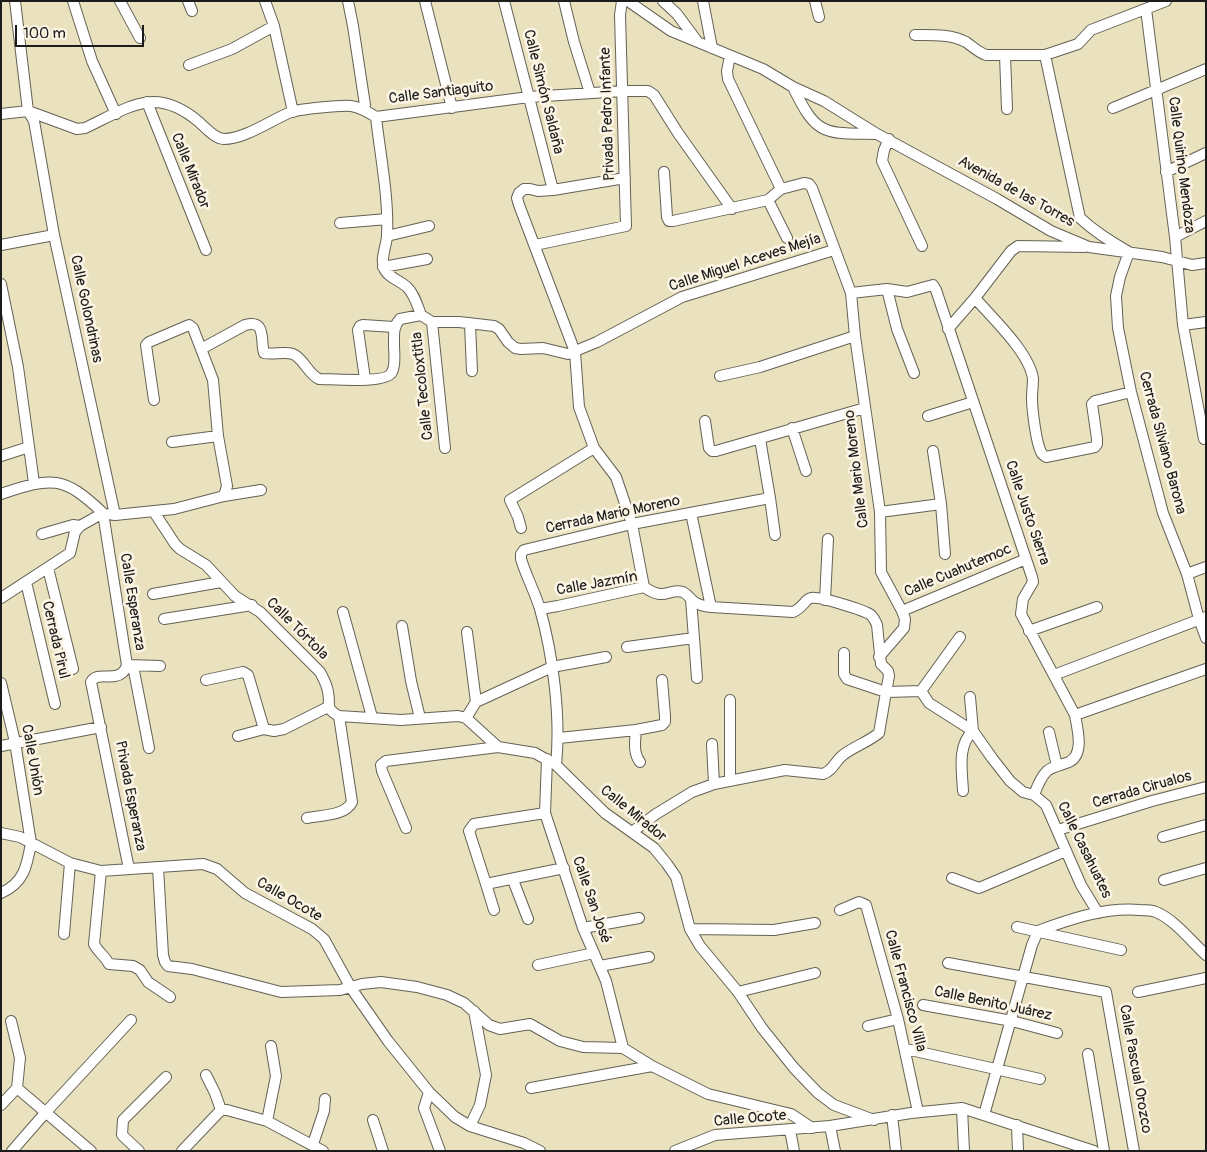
<!DOCTYPE html>
<meta charset="utf-8">
<style>
body{margin:0}
#map{position:relative;width:1207px;height:1152px;overflow:hidden;background:#eae2be;font-family:Pangolin,sans-serif}
canvas{display:block}
.frame{position:absolute;inset:0;border:2px solid #1c1c1c;pointer-events:none}
.scale{position:absolute;left:15px;top:25px;width:129px;height:22px;box-sizing:border-box;border:2px solid #1c1c1c;border-top:0;padding-left:6px;font-size:15px;line-height:18px;white-space:nowrap;color:#1c1c1c;-webkit-text-stroke:4px #fcf5e5;paint-order:stroke}
</style>
<div id="map">
<canvas width="1207" height="1152"></canvas>
<div class="frame"></div>
<div class="scale">100 m</div>
</div>
<script>
const c = document.querySelector('canvas').getContext('2d');
c.lineJoin = 'round';
function stroke(path, color, width, dash) {
  c.strokeStyle = color;
  c.lineWidth = width;
  c.lineCap = dash ? 'butt' : 'round';
  c.setLineDash(dash || []);
  c.stroke(path);
}
function drawText(font, color, halo, rows, align = 'center') {
  c.font = font + ' Pangolin,sans-serif';
  c.lineWidth = 5;
  c.setLineDash([]);
  c.textBaseline = 'middle';
  c.strokeStyle = halo;
  c.fillStyle = color;
  for (const [text, x, y, turn = 0] of rows) {
    c.save();
    c.translate(x, y);
    c.rotate((+turn || 0) * Math.PI / 180);
    c.textAlign = isNaN(turn) ? turn : align;
    if (halo) c.strokeText(text, 0, 0);
    c.fillText(text, 0, 0);
    c.restore();
  }
}
const minor = new Path2D(`
 M 15,1 L 28,111 L 34,121 L 54,235 L 115,515
 M 73,1 L 92,61 L 116,114
 M 120,1 L 140,38
 M 188,1 L 192,11
 M 265,1 L 274,26 L 293,112
 M 348,1 L 353,26 L 365,105 L 364,110
 M 425,1 L 452,108
 M 504,1 L 553,190
 M 564,1 L 574,42 L 590,93
 M 628,1 L 671,31 L 763,69 L 793,87 L 824,101 L 877,134 L 997,199 L 1051,231 L 1089,247 L 1162,257 L 1192,265 L 1206,263
 M 663,1 L 677,14 L 697,41
 M 703,1 L 712,48
 M 815,1 L 819,17
 M 1146,9 L 1175,237 L 1183,325 L 1204,439
 M 915,35 C 932,35 951,34 966,42 C 973,47 978,52 986,55 L 1045,55 L 1078,44 L 1091,30 L 1166,1
 M 1005,55 L 1007,109
 M 1045,55 L 1080,218 C 1095,232 1111,242 1129,252 L 1120,277 L 1116,296 L 1118,328 L 1131,392 L 1163,513 L 1187,574 L 1199,619 L 1206,638
 M 730,56 L 727,71 L 728,79 L 781,189
 M 189,65 L 232,49 L 274,26
 M 793,87 C 817,137 824,133 876,134
 M 147,102 L 206,250
 M 1113,108 L 1206,69
 M 1,114 L 28,111 L 77,129 L 85,128 C 130,107 155,85 199,122 C 206,128 215,139 224,139 C 245,139 271,120 291,112 C 300,109 341,105 351,106 C 360,107 368,112 376,117 L 529,97 L 624,91 L 648,91 L 654,95 L 678,133 L 732,209
 M 376,117 C 380,154 389,198 387,235 C 387,245 380,258 384,268 C 387,277 401,281 407,287 C 415,295 417,305 421,315
 M 889,139 L 884,150 L 882,161 L 922,246
 M 664,172 L 667,217 L 669,221 L 673,221 L 768,200 L 781,189 L 804,183 L 809,184 L 812,188 L 851,293 L 855,336 L 880,512 L 881,572 L 902,611 L 905,619 L 904,628 L 879,657
 M 1166,172 L 1206,153
 M 625,178 L 553,190 L 538,191 L 530,189 L 524,189 L 519,193 L 517,198 L 519,205 L 575,352 L 579,407 L 594,448 L 616,477 L 632,524 L 644,587
 M 768,200 L 787,238
 M 340,223 L 387,219
 M 387,236 L 429,226
 M 1175,237 L 1206,221
 M 1,245 L 54,235
 M 535,245 L 626,226 L 620,15 L 622,1
 M 383,267 L 427,259
 M 1,284 L 18,367 L 34,483
 M 887,289 L 897,329 L 914,373
 M 851,293 L 887,289 L 907,292 L 933,285 L 936,290 L 1032,577 L 1033,582 L 1023,599 L 1021,614 L 1075,715 C 1077,728 1085,754 1069,762 C 1062,765 1053,766 1047,771 C 1040,778 1037,787 1034,795
 M 975,298 C 992,318 1030,353 1033,379 C 1033,385 1032,392 1032,398 C 1032,409 1036,442 1041,452 C 1042,455 1044,455 1046,457 L 1095,447 L 1097,444 L 1097,439 L 1092,404 L 1095,401 L 1131,392
 M 421,315 L 432,322 L 459,322 L 494,326 L 499,329 L 508,342 L 515,348 L 521,349 L 543,348 L 568,354 L 597,342 L 682,297 L 834,250
 M 432,322 L 445,448
 M 470,324 L 472,371
 M 1183,325 L 1206,322
 M 948,329 L 975,298 L 1011,251 L 1018,246 L 1085,247
 M 201,349 L 245,325 C 267,319 260,341 264,353 C 273,355 284,351 293,354 C 304,359 308,374 319,379 C 332,379 387,384 392,372 C 396,365 394,353 394,345 C 394,334 393,327 400,319 L 421,315
 M 720,376 L 760,367 L 855,336
 M 365,379 L 358,330 L 360,326 L 363,325 L 394,327
 M 154,400 L 146,345 L 149,342 L 189,325 L 193,328 L 213,380 L 218,436 L 227,486 L 224,496
 M 928,416 L 973,402
 M 705,421 L 709,448 L 712,451 L 716,451 L 865,408
 M 792,428 L 806,471
 M 760,439 L 770,498 L 775,535
 M 172,442 L 218,436
 M 933,451 L 941,504 L 945,554
 M 1,456 L 29,447
 M 1,494 C 52,477 63,475 103,513
 M 154,512 L 175,544 L 180,549 L 206,565 L 235,596 L 260,612 L 320,672 C 323,678 327,684 328,692 C 331,705 324,708 339,716 L 401,720 L 458,716 L 466,718 L 498,747
 M 880,512 L 941,504
 M 103,513 L 127,665 C 126,668 125,671 122,673 C 113,681 97,671 91,682 L 129,869
 M 691,513 L 711,607
 M 109,514 L 115,515 L 174,509 L 224,496 L 261,490
 M 521,528 L 518,517 L 510,500 L 594,448
 M 42,534 L 73,525 L 80,526 L 103,513
 M 48,568 L 73,669
 M 1187,574 L 1206,567
 M 26,582 L 55,704
 M 153,594 L 221,582
 M 1,598 L 70,553 L 75,532 L 80,526
 M 691,599 L 697,678
 M 825,600 L 828,539
 M 540,609 L 558,606 L 644,587 C 666,602 667,588 683,592 C 687,594 689,597 692,600 C 698,605 703,606 711,607 L 793,612 C 803,608 806,598 811,598 C 819,596 864,610 871,615 C 874,618 875,620 877,625 L 881,664 L 888,671 L 889,676 L 886,692 L 921,691 L 929,703 L 973,731 L 992,758 L 1010,781 L 1023,792 L 1034,795 L 1046,805 L 1081,885 L 1098,913
 M 902,611 L 1026,559
 M 343,612 L 372,717
 M 164,619 L 252,605
 M 402,626 L 411,681 L 420,718
 M 1029,631 L 1097,607
 M 467,632 L 476,702
 M 627,647 L 694,638
 M 128,665 L 160,666
 M 133,666 L 149,748
 M 1054,675 L 1206,617
 M 206,680 L 243,672 L 248,675 L 264,729
 M 1,683 L 15,742 L 31,843 C 27,866 24,883 1,893
 M 921,691 L 960,637
 M 1075,715 L 1206,669
 M 466,718 L 476,702 L 552,667 L 606,657
 M 636,730 C 635,741 633,753 640,762
 M 1049,732 L 1057,766
 M 238,736 L 264,729 L 274,731 L 284,729 L 328,707
 M 559,738 L 636,730 L 662,725 L 665,722 L 665,716 L 662,680
 M 712,744 L 714,784
 M 1,746 L 101,727
 M 547,759 L 545,813 L 583,928 L 606,981 L 623,1048
 M 556,765 C 561,717 553,655 540,609 C 535,592 526,576 521,559 L 521,554 L 524,550 L 632,524 L 770,498
 M 730,780 L 730,700
 M 963,791 C 962,771 957,745 973,731 L 970,697
 M 545,813 L 474,824 L 469,831 L 486,884 L 564,868
 M 307,818 C 322,815 345,816 352,802 L 339,716
 M 406,828 L 382,771 L 381,765 L 386,761 L 498,747 L 535,753 L 556,765 L 605,813 L 654,848 L 667,864 L 676,877 L 690,929 L 700,946 L 738,992 L 762,1028 L 794,1068 L 818,1093 L 834,1105 L 874,1120
 M 1058,830 L 1152,801 L 1206,787
 M 632,832 L 656,814 L 692,792 L 714,784 L 785,770 L 823,774 C 833,771 835,761 843,755 C 855,746 868,742 879,733 L 886,692 L 847,679 L 844,674 L 844,653
 M 1,833 L 20,837 L 70,863 L 101,871 L 203,864 L 217,869 L 245,893 L 312,929 L 324,939 L 351,988 L 388,1041 L 429,1092 L 455,1117 L 470,1126 L 524,1143 L 540,1151
 M 1163,837 L 1206,825
 M 158,867 L 163,955 L 165,962 L 168,966 L 192,969 L 281,992 L 340,990 L 362,984 L 381,982 L 417,987 L 447,995 L 464,1003 L 489,1025 L 500,1029 L 530,1024 L 560,1041 L 583,1047 L 623,1048 L 652,1066 L 708,1094 L 791,1114 L 812,1128
 M 101,871 L 94,944 C 98,952 105,956 109,964 L 133,966 L 140,970 L 148,982 L 170,997
 M 952,878 L 979,888 L 1066,851
 M 513,880 L 528,919
 M 1164,880 L 1206,868
 M 486,884 L 494,910
 M 840,910 L 859,902 L 866,905 L 898,1019 L 918,1112
 M 1017,927 L 1121,950
 M 583,928 L 639,918
 M 690,929 L 774,930 L 815,923
 M 1038,931 C 1070,919 1105,907 1140,910 C 1145,910 1151,910 1156,912 C 1175,920 1190,940 1206,955
 M 64,934 L 70,863
 M 948,963 L 1106,992 L 1134,1151
 M 538,965 L 594,953
 M 600,966 L 649,957
 M 738,992 L 815,973
 M 1138,992 L 1206,978
 M 923,1005 L 1012,1021 L 1057,1033
 M 11,1021 L 20,1058 L 17,1088
 M 868,1026 L 898,1019
 M 906,1049 L 1040,1079
 M 1088,1054 L 1104,1151
 M 206,1075 L 215,1093 L 221,1110
 M 17,1088 L 91,1151
 M 531,1088 L 652,1066
 M 429,1092 L 424,1108 L 440,1151
 M 1,1105 L 17,1088
 M 962,1108 L 964,1151
 M 892,1115 L 896,1151
 M 984,1115 L 1032,945 L 1038,931
 M 373,1120 L 383,1151
 M 267,1121 L 276,1076 L 271,1046
 M 1017,1125 L 1018,1151
 M 470,1126 L 480,1105 L 486,1075 L 474,1011
 M 830,1126 L 835,1151
 M 790,1130 L 794,1151
 M 313,1144 L 324,1111 L 325,1099
 M 12,1151 L 46,1112 L 131,1020
 M 139,1151 L 122,1135 L 123,1120 L 166,1077
 M 182,1151 L 221,1110 L 227,1110 L 267,1121 L 323,1151
 M 675,1151 L 715,1135 L 830,1126 L 911,1113 L 962,1108 L 1094,1151`);
const streetNames = [
 ["Calle Simón Saldaña",543,92,76],
 ["Calle Santiaguito",441,93,-7],
 ["Privada Pedro Infante",608,114,-92],
 ["Calle Quirino Mendoza",1181,165,83],
 ["Calle Mirador",190,171,68],
 ["Avenida de las Torres",1016,192,29],
 ["Calle Miguel Aceves Mejía",745,263,-18],
 ["Calle Golondrinas",86,309,78],
 ["Calle Tecoloxtitla",423,386,-96],
 ["Cerrada Silviano Barona",1162,443,75],
 ["Calle Mario Moreno",857,469,-97],
 ["Calle Justo Sierra",1027,513,71],
 ["Cerrada Mario Moreno",613,515,-12],
 ["Calle Cuahutemoc",958,571,-23],
 ["Calle Jazmín",597,584,-10],
 ["Calle Esperanza",132,602,81],
 ["Calle Tórtola",297,629,45],
 ["Cerrada Pirul",55,640,77],
 ["Calle Unión",32,760,80],
 ["Cerrada Cirualos",1142,790,-16],
 ["Privada Esperanza",130,796,79],
 ["Calle Mirador",633,814,39],
 ["Calle Casahuates",1084,850,64],
 ["Calle Ocote",289,900,30],
 ["Calle San José",591,900,71],
 ["Calle Francisco Villa",905,991,75],
 ["Calle Benito Juárez",993,1004,12],
 ["Calle Pascual Orozco",1135,1069,80],
 ["Calle Ocote",750,1119,-5]
];
stroke(minor, '#646155', 12);
stroke(minor, '#fff', 10);
drawText('15px', '#1c1c1c', '#fcf5e5', streetNames);
</script>
